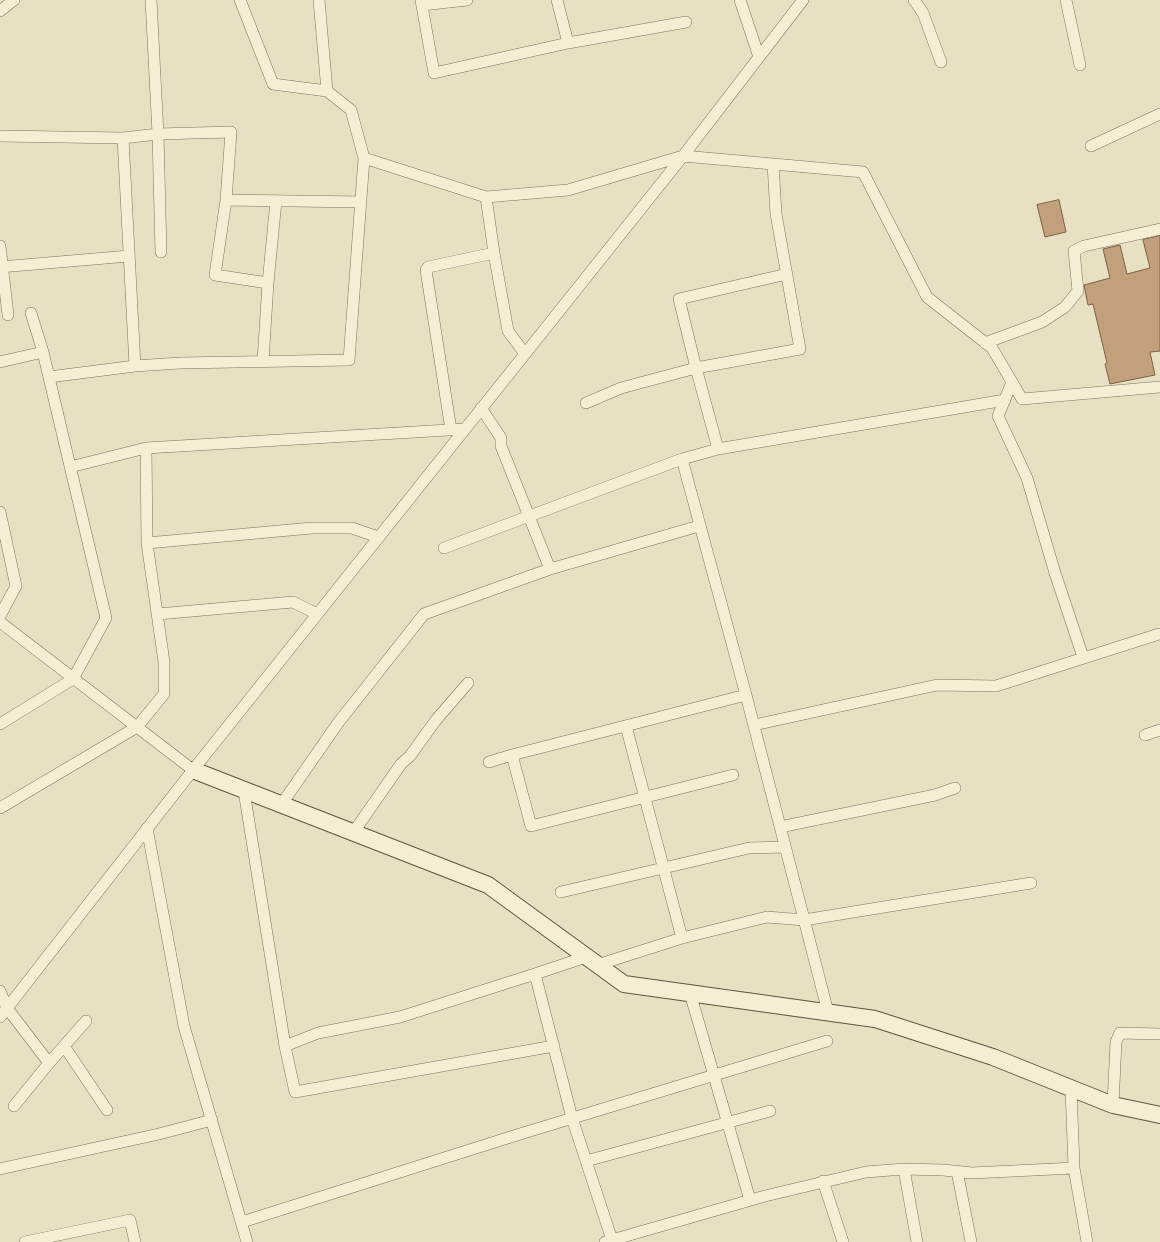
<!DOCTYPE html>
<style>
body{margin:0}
canvas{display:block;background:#e8e0c2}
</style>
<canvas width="1160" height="1242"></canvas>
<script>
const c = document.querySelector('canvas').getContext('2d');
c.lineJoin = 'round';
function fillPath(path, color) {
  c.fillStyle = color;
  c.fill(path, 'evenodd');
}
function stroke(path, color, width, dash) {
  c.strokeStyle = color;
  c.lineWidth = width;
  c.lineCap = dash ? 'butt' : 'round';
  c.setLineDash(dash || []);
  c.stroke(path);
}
const building = new Path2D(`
 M 1059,200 L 1066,232 L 1045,237 L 1037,205 Z
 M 1160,236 L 1160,351 L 1150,352 L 1155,375 L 1110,384 L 1105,364 L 1107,363 L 1093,304 L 1088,305 L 1084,285 L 1110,278 L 1103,249 L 1120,245 L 1127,274 L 1150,268 L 1143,240 Z`);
const street = new Path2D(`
 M 151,0 L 158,134 L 161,252
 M 240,0 L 273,84 L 327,91 L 351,110 L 364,158 L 486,197 L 568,190 L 683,156 L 863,172 L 927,297 L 992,348 L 1022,399 L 1160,387
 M 319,0 L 327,91
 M 421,0 L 434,73 L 568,43 L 557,0
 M 740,0 L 759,57
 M 914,0 L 923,13 L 941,62
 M 1066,0 L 1080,65
 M 422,5 L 467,0
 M 0,11 L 14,0
 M 568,43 L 686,22
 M 0,136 L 123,138 L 158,134 L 231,132 L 226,200
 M 123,138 L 135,366
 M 1091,146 L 1160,114
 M 486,197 L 494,253 L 508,331 L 525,354
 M 0,246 L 8,315
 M 0,267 L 129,256
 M 268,283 L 276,201
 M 31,313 L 43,352
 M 985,343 L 1042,322 L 1065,307 L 1078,291 L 1074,251 L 1084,246 L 1160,229
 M 263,361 L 268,283 L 215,275 L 226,200 L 361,202
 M 0,362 L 43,352 L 106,618 L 73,679 L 0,724
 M 49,377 L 135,366 L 180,363 L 349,360 L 364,158
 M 1012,382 L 998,416 L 1027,478 L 1055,573 L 1083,657
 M 586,403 L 621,388 L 696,368 L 679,299 L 787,274
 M 481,408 L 501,438 L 501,446 L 550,569 L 699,526
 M 451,430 L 426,270 L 428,267 L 494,253
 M 718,449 L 1005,400
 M 682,459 L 746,695 L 828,1012
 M 70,467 L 146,448 L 465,429
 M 0,512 L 16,586 L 0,616
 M 147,543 L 312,528 L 352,528 L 378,537
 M 444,548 L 682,459 L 718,449 L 696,368 L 800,349 L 776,214 L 773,164
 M 158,614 L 293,602 L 317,614
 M 0,622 L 193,770
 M 754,725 L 937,685 L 996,686 L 1159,634
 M 626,726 L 682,938
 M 1145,735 L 1160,730
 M 489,762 L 512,755
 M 733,775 L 531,826 L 512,755 L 746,695
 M 244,791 L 285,1046 L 295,1092 L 554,1046
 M 281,805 L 338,723 L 424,614 L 550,569
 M 0,808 L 137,727 L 164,694 L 164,662 L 147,543 L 146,448
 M 780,827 L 935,795 L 955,788
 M 147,828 L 184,1026 L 247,1242
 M 353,833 L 401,764 L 410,756 L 436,720 L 468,683
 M 561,892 L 749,848 L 785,847
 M 586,957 L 535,974 L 572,1118 L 612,1240
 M 597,965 L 682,938 L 767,917 L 804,920 L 1031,883
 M 0,991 L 7,1008 L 49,1063 L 14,1106
 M 690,993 L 750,1200
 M 0,1017 L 193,770 L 683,156 L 803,0
 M 64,1046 L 107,1110
 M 285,1046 L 318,1033 L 400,1017 L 535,974
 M 49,1063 L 86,1021
 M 1113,1105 L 1116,1042 L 1120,1033 L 1160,1034
 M 586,1161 L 770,1111
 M 1074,1168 L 1087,1242
 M 0,1169 L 159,1134 L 212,1120
 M 904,1169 L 917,1242
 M 957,1171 L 971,1242
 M 823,1181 L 843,1242
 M 242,1222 L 520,1134 L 827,1041
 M 25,1242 L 130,1220 L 135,1242
 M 605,1242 L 765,1196 L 866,1172 L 904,1169 L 943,1170 L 972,1173 L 1074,1168 L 1071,1088`);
const secondary = new Path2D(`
 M 193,770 L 488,885 L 624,984 L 875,1019 L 993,1057 L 1113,1105 L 1160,1115`);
fillPath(building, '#c2a07c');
stroke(building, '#7c6044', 1);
stroke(street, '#7f725b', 12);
stroke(secondary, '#61543e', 18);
stroke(street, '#f4eed4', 11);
stroke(secondary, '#f4eed4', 16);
</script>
